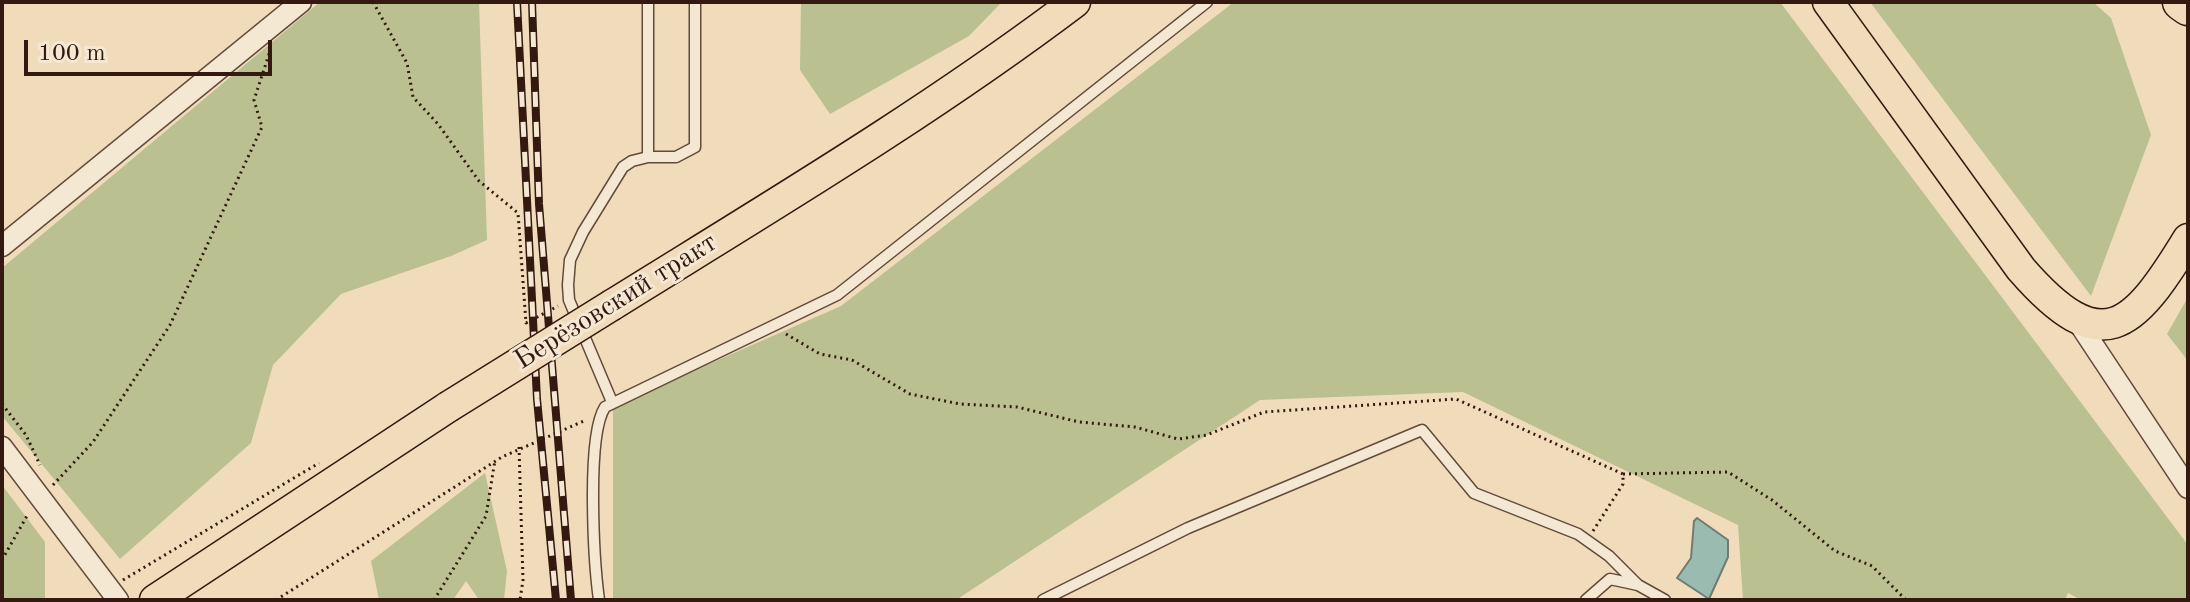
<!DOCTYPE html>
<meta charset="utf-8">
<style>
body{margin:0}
#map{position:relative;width:2190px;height:602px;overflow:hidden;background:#f0dcbb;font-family:"Old Standard TT",serif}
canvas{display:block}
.frame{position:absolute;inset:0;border:4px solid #331910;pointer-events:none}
.scale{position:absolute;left:24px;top:40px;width:248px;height:36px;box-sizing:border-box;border:4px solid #331910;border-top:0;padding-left:10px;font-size:24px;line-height:28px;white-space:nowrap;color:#331910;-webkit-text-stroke:6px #f5e8d3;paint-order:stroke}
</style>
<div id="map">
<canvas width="2190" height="602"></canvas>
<div class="frame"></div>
<div class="scale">100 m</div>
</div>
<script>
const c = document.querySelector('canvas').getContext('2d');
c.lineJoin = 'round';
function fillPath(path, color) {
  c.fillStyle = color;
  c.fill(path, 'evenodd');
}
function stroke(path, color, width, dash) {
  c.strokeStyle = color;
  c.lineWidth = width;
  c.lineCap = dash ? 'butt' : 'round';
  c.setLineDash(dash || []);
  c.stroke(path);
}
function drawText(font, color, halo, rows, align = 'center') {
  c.font = font + ' "Old Standard TT",serif';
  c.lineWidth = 6;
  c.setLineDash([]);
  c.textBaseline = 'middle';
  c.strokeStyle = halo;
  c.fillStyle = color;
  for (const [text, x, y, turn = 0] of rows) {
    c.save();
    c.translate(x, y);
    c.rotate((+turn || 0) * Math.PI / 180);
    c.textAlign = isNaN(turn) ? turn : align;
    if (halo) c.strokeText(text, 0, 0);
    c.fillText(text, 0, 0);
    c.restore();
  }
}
const green = new Path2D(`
 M 320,2 L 479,2 L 487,240 L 451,256 L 341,294 L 273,365 L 251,443 L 120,559 L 2,416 L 2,268 Z
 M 801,2 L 1002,2 L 969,36 L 830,114 L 800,70 Z
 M 1234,2 L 1780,2 L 2188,545 L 2188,600 L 2081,600 L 2068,593 L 2065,600 L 1743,600 L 1738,525 L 1463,392 L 1260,400 L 956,600 L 613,600 L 613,406 L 841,306 Z
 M 1870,2 L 2093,2 L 2111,18 L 2151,135 L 2091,296 Z
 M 2188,297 L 2188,361 L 2167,334 Z
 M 485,473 L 507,571 L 504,600 L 479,600 L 466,581 L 453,600 L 379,600 L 371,561 Z
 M 2,485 L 45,542 L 45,600 L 2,600 Z`);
const water = new Path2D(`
 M 1697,518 L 1728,540 L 1728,557 L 1709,599 L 1677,578 L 1691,558 L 1694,521 Z`);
const path = new Path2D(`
 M 373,2 L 407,63 L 413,97 L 438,124 L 479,181 L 518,213 L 526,323 L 558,306
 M 786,334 L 820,354 L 852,360 L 910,394 L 960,404 L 1017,407 L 1079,422 L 1135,427 L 1178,439 L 1207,435 L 1264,412 L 1456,399 L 1623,474 L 1623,484 L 1593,531
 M 2,404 L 26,435 L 40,465
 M 519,447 L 523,580 L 520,600
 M 1623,474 L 1728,472 L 1772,500 L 1835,551 L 1872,566 L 1906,600
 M 53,485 L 93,442 L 170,325 L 262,127 L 254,100 L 270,51
 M 2,560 L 28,514
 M 123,580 L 319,463
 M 276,600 L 502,457 L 586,420
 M 434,600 L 486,516 L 495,460`);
const lane = new Path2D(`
 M 648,2 L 648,157 L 676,157 L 695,147 L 695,2
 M 612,402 L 569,300 L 568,285 L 570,260 L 583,232 L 623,167 L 632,161 L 648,157
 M 599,600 C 594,563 586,436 605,407 L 837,295 L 1207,2
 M 1043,600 L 1188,528 L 1422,430 L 1474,493 L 1578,534 L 1609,556 L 1638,585
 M 1586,600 L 1610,579 L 1638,585 L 1665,600`);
const street = new Path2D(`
 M 2,246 L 301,2
 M 2078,322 L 2188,488
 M 2,447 L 118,600`);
const primary = new Path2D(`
 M 1828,2 L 2021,269 C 2102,362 2133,329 2188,239
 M 612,305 C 768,208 928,113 1075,2
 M 155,600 L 448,407`);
const highway = new Path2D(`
 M 2181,2 L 2188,7`);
const rail = new Path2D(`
 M 517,2 L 537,399 L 556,600
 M 532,2 L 539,204 L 571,600`);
const primaryBridge = new Path2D(`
 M 448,407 L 612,305`);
const streetNames = [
 ["Берёзовский тракт",616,302,-32]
];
fillPath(green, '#bac090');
fillPath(water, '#9abcb0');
stroke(water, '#717b70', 2);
stroke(lane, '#624a3b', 13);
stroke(street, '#624a3b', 23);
stroke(primary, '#331910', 33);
stroke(highway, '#331910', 39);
stroke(path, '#331910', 3, [2, 4]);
stroke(lane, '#f5e8d3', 10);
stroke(street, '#f5e8d3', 20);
stroke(primary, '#f0dcbb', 30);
stroke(highway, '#f0dcbb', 36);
stroke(rail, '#331910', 8);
stroke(rail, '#f5e8d3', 5, [15]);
stroke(primaryBridge, '#331910', 33, []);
stroke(primaryBridge, '#f0dcbb', 30);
drawText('28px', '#331910', '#f5e8d3', streetNames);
</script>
